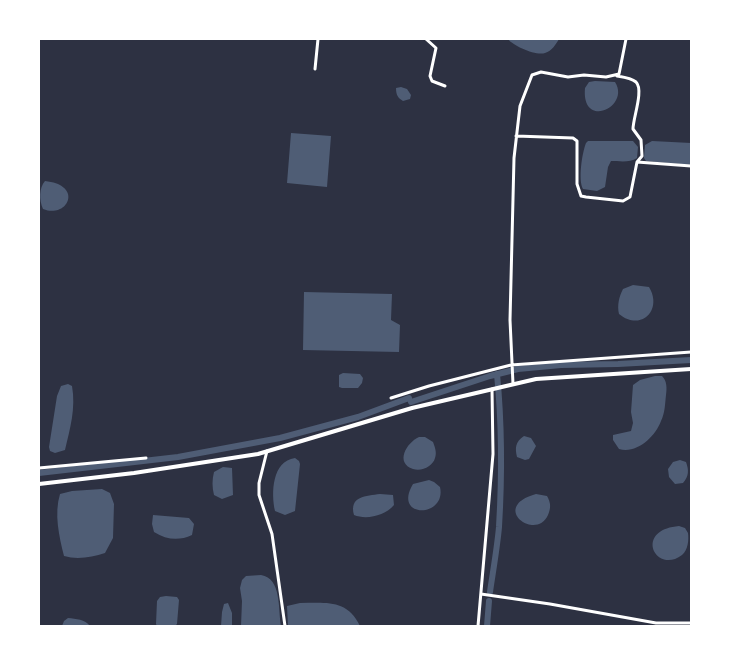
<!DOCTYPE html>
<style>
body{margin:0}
#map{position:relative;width:730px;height:665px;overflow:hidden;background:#2d3142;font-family:"Asap Condensed",sans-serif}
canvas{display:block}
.frame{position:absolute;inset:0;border:40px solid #fff;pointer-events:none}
</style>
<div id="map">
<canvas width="730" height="665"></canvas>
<div class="frame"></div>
</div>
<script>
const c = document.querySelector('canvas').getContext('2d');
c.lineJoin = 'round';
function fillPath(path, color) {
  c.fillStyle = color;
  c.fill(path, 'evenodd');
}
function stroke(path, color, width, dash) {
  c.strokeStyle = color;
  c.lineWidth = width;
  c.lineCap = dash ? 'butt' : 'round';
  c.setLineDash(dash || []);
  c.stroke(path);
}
const water = new Path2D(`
 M 508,39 L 559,39 C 556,44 552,51 545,53 C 536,56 513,46 508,39 Z
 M 595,81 L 615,82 C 631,107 581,130 585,88 L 589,82 Z
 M 401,87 L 407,89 L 411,95 L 410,99 L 403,101 C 398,98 396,95 396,88 Z
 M 291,133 L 331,136 L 327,187 L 287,183 Z
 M 588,141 L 633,141 L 638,147 L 637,158 C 630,163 619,161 611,161 L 608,167 L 605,187 L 597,191 L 583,189 C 578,180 582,153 586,143 Z
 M 652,141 L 691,143 L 691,165 L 646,161 L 644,158 L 645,145 Z
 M 45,181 C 84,185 68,219 43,209 C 39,200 39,188 45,181 Z
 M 633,285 L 649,287 C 663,310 641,332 619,314 C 617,305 619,297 623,289 Z
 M 304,292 L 392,294 L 391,320 L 400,325 L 399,352 L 303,350 Z
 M 343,373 L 360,374 L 363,378 L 362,383 L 358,388 L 342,388 L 339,387 L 339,375 Z
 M 655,376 L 662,376 C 667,381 667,388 666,395 C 665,404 665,413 661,421 C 655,437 637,454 619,449 L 613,440 L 613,435 L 631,431 L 633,423 L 631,412 L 633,385 L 640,380 Z
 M 68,384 L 72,386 C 76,408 70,429 65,450 L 55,453 L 50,451 L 49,447 L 57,396 L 61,386 Z
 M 524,436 L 531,438 L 536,446 L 529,459 L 525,460 L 517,457 C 515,448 515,442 524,436 Z
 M 419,437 L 425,437 L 433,442 C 435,447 437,453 435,458 C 433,466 422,472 413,469 C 395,463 406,443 419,437 Z
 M 295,458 L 299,461 L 300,464 L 295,511 L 285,515 L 275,511 C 271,493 272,461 295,458 Z
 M 680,460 L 686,462 C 689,470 689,476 683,483 L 675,484 L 669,477 L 668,469 L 673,462 Z
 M 223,467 L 232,468 L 233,495 L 222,499 L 214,495 C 212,487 212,480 214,472 Z
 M 429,480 L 434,482 L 440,487 C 447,518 392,519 413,484 Z
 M 102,489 L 110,493 L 114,504 L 113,538 L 105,553 C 92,557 78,560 64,556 C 59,536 54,514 60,494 L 72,491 Z
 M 380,494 L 393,495 L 394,505 C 385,516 366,520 354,515 C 349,496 366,496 380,494 Z
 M 536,494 L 547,496 C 551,503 551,508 548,515 C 536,542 489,507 536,494 Z
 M 153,515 L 189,518 L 194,524 L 192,535 C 179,541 167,540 154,532 L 152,524 Z
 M 679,526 L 685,528 L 688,533 C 689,540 688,550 682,555 C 656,575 633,530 679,526 Z
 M 261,575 C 282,578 278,610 281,626 L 241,626 L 242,601 L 240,588 L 242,580 L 246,576 Z
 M 166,596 L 177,597 L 179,600 L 177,624 L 175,626 L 157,626 L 156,624 L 157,601 L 160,597 Z
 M 228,603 L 232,613 L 232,626 L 221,626 L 222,612 L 224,604 Z
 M 300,603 C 326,603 347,599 360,626 L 288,626 L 287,606 Z
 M 68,618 C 76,619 85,619 90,626 L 62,626 L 64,621 Z`);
const canal = new Path2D(`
 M 411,402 L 490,376 L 518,369 L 561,365 L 618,364 L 691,360
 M 39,473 L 178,457 L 280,438 L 358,417 L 409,398
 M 490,592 C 493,571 497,549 499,527 C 502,477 502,425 497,374
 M 487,626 L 489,601`);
const minor = new Path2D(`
 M 426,39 L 436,48 L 430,76 L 432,81 L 445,86
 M 315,69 L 318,39
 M 617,76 C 623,77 631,78 636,82 C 644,90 633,118 633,129 L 641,140 L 642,156 L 637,162
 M 516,136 L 573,138 L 577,141 L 577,184 L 581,196 L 586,197 L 623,201 L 630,197 L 637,162 L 691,166
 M 513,384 L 510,320 L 514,158 L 520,106 L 532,75 L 541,72 L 568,77 L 584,75 L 606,77 L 619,74 L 626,39
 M 391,398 L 429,386 L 511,365 L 691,352
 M 267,451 L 259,483 L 259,495 L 272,534 L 285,626
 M 39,468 L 146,458
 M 481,594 L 550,604 L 656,623 L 691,623
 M 478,626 L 493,454 L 492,389`);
const tertiary = new Path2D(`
 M 39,484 L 134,473 L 258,454 L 412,408 L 536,379 L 691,369`);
fillPath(water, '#4f5d75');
stroke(canal, '#4f5d75', 6);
stroke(minor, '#fff', 3);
stroke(tertiary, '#fff', 4);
</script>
